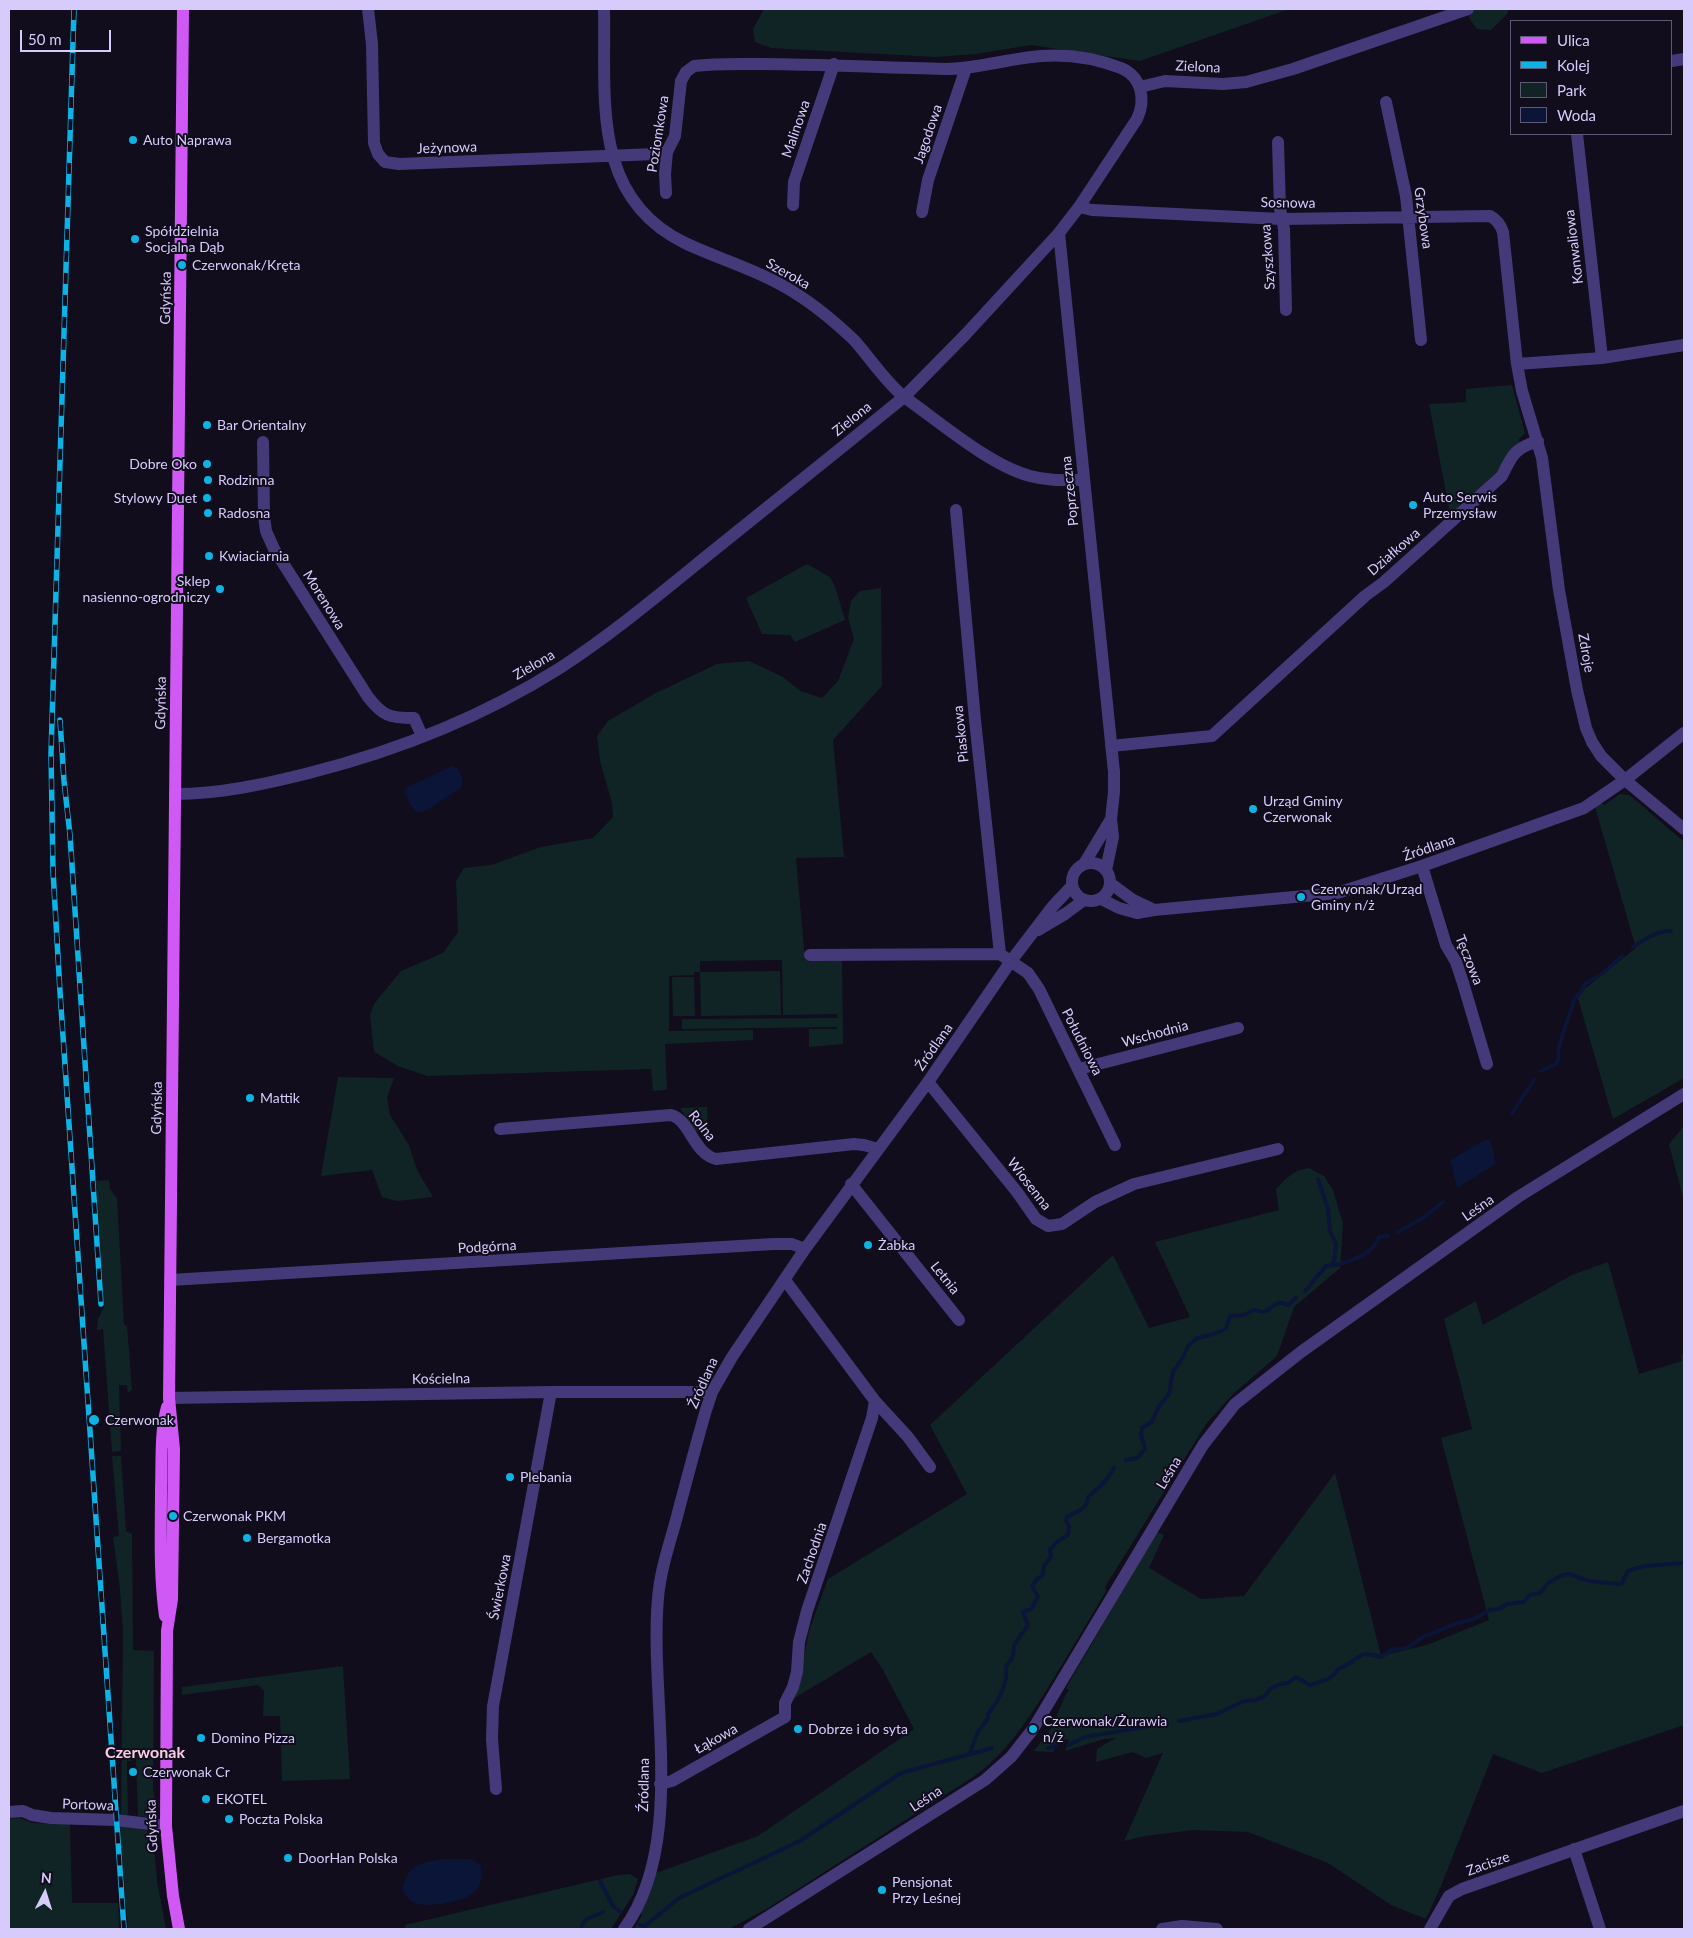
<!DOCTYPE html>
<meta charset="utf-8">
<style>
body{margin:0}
#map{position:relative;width:1693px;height:1938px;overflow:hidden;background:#110d1c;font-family:Lato,sans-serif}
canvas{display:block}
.frame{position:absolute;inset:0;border:10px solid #d7cbfc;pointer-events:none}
.legend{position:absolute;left:1510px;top:20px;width:162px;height:115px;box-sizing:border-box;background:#110d1c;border:1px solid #605976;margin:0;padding:6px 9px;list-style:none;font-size:15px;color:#d7cbfc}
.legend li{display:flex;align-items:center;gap:10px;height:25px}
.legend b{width:25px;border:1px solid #605976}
.north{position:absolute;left:20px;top:1868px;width:50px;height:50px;-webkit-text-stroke:4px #110d1c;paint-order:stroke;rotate:5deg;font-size:14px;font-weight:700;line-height:20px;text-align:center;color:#d7cbfc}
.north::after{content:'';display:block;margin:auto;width:18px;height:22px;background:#d7cbfc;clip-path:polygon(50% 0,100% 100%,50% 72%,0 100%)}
.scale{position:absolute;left:20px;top:30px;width:91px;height:22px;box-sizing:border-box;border:2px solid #d7cbfc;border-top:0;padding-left:6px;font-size:15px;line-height:18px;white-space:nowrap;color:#d7cbfc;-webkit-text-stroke:4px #110d1c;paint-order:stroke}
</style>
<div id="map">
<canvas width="1693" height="1938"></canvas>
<div class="frame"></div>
<ul class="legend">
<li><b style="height:6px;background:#d059f5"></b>Ulica</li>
<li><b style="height:6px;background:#0db3e5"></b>Kolej</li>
<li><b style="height:14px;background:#102426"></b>Park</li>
<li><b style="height:14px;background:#0b1537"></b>Woda</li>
</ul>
<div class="north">N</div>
<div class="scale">50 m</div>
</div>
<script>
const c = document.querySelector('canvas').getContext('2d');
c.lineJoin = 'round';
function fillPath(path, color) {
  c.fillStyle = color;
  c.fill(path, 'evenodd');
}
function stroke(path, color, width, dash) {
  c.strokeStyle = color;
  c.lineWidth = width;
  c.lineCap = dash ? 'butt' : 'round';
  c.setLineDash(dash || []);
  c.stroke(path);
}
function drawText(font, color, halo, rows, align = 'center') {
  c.font = font + ' Lato,sans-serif';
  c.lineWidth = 4;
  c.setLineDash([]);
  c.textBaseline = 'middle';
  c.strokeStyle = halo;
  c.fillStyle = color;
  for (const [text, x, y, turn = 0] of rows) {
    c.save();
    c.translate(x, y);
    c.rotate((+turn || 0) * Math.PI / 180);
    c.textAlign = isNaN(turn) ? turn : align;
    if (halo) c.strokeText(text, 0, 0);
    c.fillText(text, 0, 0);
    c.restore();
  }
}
const green = new Path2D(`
 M 764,9 L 1289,9 L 1140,61 L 1031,45 L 976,54 L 935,57 L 771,48 L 755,42 L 753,29 Z
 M 1469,9 L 1509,9 L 1507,14 L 1491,30 L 1477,29 L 1469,18 Z
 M 1512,385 L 1525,433 L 1519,439 L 1520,443 L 1501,472 L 1451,518 L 1429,404 L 1466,402 L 1466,389 Z
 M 807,564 L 830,577 L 835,586 L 845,620 L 795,642 L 790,635 L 762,634 L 746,598 Z
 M 881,588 L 882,686 L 833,740 L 844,857 L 796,858 L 805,960 L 842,960 L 843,1044 L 809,1047 L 809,1029 L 837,1029 L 837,1027 L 682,1029 L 682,1019 L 838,1018 L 837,1014 L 783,1015 L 782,960 L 700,961 L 700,972 L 780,971 L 781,1015 L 701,1016 L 700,972 L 694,972 L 694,975 L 669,976 L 669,1031 L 753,1030 L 753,1040 L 665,1044 L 667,1090 L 653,1091 L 651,1069 L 427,1076 L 398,1066 L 374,1052 L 370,1016 L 374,1004 L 401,971 L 443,953 L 458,932 L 456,881 L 464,868 L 491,865 L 541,847 L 593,838 L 613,817 L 612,803 L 600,761 L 597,736 L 608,721 L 654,694 L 717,664 L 749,661 L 783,677 L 800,691 L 822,698 L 838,681 L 854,639 L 848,618 L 851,601 L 860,591 Z
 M 1620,794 L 1629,795 L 1632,797 L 1684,842 L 1684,1078 L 1613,1119 L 1577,995 L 1636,948 L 1595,807 L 1602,803 L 1604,805 Z
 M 672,977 L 694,977 L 695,1016 L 673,1016 Z
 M 338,1077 L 394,1078 L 387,1098 L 390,1115 L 409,1145 L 417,1170 L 433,1197 L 397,1201 L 382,1197 L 372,1170 L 321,1176 Z
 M 707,1107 L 708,1131 L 696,1132 L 680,1108 Z
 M 1684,1126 L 1684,1201 L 1669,1144 Z
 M 1309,1168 L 1324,1176 L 1333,1190 L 1343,1224 L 1340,1268 L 1294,1307 L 1277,1356 L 1233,1394 L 1206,1424 L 1105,1587 L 1106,1591 C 1087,1623 1068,1655 1049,1686 C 1027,1721 1007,1753 973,1777 L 768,1908 L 729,1929 L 634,1929 L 642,1915 L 640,1912 L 656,1873 L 758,1836 L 914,1729 L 883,1670 L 871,1652 L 788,1702 L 799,1684 L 809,1631 L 828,1579 L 967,1494 L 930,1425 L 1113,1255 L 1149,1328 L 1190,1317 L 1155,1242 L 1279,1210 L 1276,1189 C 1286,1178 1294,1170 1309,1168 Z
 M 109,1180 L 110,1189 L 117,1198 L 124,1325 L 127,1326 L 132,1390 L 128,1393 L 127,1385 L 119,1385 L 121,1451 L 112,1452 L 103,1329 L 97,1330 L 98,1319 L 104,1307 L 96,1181 Z
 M 1608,1262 L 1639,1374 L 1682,1361 L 1681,1355 L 1684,1355 L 1684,1725 L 1542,1773 L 1493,1754 L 1441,1886 L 1426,1919 L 1391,1905 L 1328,1863 L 1248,1832 L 1193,1830 L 1145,1836 L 1124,1841 L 1163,1753 L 1146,1758 L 1133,1752 L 1096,1762 L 1097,1749 L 1116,1738 L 1104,1739 L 1065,1751 L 1069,1739 L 1058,1741 L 1053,1752 L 1034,1751 L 1052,1727 L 1065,1696 L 1069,1690 L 1066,1688 L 1157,1532 L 1164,1535 L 1149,1568 L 1201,1599 L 1244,1596 L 1335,1473 L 1381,1656 L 1427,1645 L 1489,1620 L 1441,1438 L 1472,1429 L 1444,1319 L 1476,1301 L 1483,1325 L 1572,1275 Z
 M 112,1456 L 121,1456 L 126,1531 L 132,1534 L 133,1650 L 154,1651 L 153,1789 C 156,1799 154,1808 148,1817 L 138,1816 L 136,1760 L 127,1761 L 128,1815 L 121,1814 L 123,1631 L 120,1589 L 113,1537 L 119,1536 Z
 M 343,1666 L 350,1779 L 282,1781 L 280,1716 L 263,1716 L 264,1691 L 258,1685 L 182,1695 L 182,1687 Z
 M 19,1818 L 33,1823 L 70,1824 L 72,1903 L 118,1903 L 119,1929 L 9,1929 L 9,1819 Z
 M 119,1826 L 146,1830 L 153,1836 L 157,1881 L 166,1929 L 128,1929 Z
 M 630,1874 L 638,1879 L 633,1895 L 611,1929 L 405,1929 L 405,1925 L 618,1875 Z`);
const water = new Path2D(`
 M 452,766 L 457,768 L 463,779 L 462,787 L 424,812 C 413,815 409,800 404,792 L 406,788 Z
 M 1487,1139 L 1491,1141 L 1496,1164 L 1457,1188 L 1450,1160 Z
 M 443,1859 L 471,1859 L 481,1866 C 482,1875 482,1881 477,1889 C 469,1902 429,1908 415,1903 C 409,1901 405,1894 402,1889 C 409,1864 419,1863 443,1859 Z`);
const stream = new Path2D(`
 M 1633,947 C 1645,939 1656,931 1671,931
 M 1541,1071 L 1556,1064 L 1559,1057 L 1558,1051 L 1562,1036 L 1575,998 L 1581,992 L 1585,984 L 1603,973 L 1622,956
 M 1512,1113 L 1534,1080
 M 1318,1179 L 1328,1209 L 1330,1231 L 1336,1244 L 1334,1261 L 1332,1265
 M 1398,1232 L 1423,1218 L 1443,1202
 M 1305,1291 L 1326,1266 C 1343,1265 1374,1255 1379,1237 L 1388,1236
 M 1126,1460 L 1137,1458 L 1145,1449 L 1141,1434 L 1142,1428 L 1152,1422 L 1158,1408 L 1169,1394 L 1173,1372 L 1183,1357 L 1188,1346 L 1197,1338 L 1211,1335 L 1226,1329 L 1230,1316 L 1244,1315 L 1254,1310 L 1264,1312 C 1274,1307 1277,1299 1288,1305 L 1296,1298
 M 1179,1721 L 1217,1714 L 1244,1701 L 1256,1700 L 1265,1696 L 1269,1690 L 1280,1684 L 1288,1683 L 1296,1677 L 1310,1685 C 1320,1681 1332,1681 1337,1670 C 1341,1667 1348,1665 1351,1662 C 1365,1652 1364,1653 1381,1657 L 1391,1650 L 1407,1648 L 1423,1637 L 1458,1623 L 1474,1619 L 1490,1610 L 1499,1609 L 1507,1604 L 1524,1602 L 1530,1595 L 1540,1593 L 1548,1583 L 1560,1576 L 1569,1574 L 1589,1581 L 1619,1584 L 1622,1583 L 1628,1571 L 1644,1566 L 1684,1563
 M 1068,1745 L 1085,1737 L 1167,1723
 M 1048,1748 L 1056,1746
 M 969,1755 L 978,1732 L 988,1718 L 988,1714 C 999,1700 1008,1685 1006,1666 L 1013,1657 L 1014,1645 L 1028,1625 L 1023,1612 L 1031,1609 L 1038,1597 L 1032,1586 L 1037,1579 L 1043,1575 L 1044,1566 L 1051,1557 L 1050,1549 L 1057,1542 L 1068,1535 L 1069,1526 L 1066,1520 L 1067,1517 C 1077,1511 1087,1510 1088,1497 C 1101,1486 1105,1483 1114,1468
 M 600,1881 L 613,1906 L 621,1912
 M 640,1925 L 645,1926 L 679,1898 L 800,1841 L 901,1773 L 992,1748
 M 581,1929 C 583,1917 594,1917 603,1912`);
const minor = new Path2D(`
 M 368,9 L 372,44 L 374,143 L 378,154 L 385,162 L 399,164 L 656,154 L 667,152
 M 604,9 C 606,97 590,197 685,243 C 721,260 761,271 795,293 C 816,306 836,323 854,340 C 871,359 884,380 904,397 C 940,422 989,465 1030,476 C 1048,481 1066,480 1084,480
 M 1672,61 L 1684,59
 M 1140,87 L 1165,81 L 1223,84 L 1246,82 L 1293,69 L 1468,9
 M 1386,102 L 1406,196 L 1421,340
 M 1577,134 L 1602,358
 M 1278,142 L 1280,209 L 1284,229 L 1286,310
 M 793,205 L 794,182 L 834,64
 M 1079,207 L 1092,210 L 1281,219 L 1490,216 C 1497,220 1500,224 1503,232 L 1517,364
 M 922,212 L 928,180 L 966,68
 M 1059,233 L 1114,772 L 1114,792 L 1111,819 L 1113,837 L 1106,870
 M 1684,345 L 1602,358 L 1517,364 L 1522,391 L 1542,458 L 1559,590 L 1577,690 L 1586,728 L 1592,742 L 1601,756 L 1625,780 L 1684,829
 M 263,442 L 264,516 L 266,531 L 274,549 L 368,697 C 383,716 389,718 414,718 L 422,736
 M 956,510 L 975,720 L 1000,954 L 1028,973 L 1039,989 L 1115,1145
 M 1111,746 L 1212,736 L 1365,596 L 1384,582 L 1502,476 C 1512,455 1515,448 1538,441
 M 175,794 C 221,794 265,784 309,773 C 396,751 484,716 560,668 C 612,634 660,594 708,555 C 774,502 839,450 904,397 L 965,335 L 1059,233 L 1079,207 L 1137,119 C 1146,100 1142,77 1121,68 C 1097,59 1068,54 1042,56 C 1010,58 978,69 945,69 C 884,68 823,64 762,64 C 740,64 717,63 694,66 L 686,72 L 681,81 L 675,136 L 667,152 L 665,174 L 666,193
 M1072 882a19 19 0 1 1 38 0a19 19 0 1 1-38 0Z
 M 1084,864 L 1111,819
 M 1422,866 L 1446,945 L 1456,962 L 1463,983 L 1487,1064
 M 1110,883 L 1133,900 L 1154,910
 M 1101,899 L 1119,908 L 1137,913 L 1154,910 L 1337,893 L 1422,866 L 1584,808 L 1625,780 L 1684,733
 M 1038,930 L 1065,914 L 1084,900
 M 810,955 L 1000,954
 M 1079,1069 L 1238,1028
 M 928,1082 L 1017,1192 L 1036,1219 L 1048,1226 L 1062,1224 L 1095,1202 L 1134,1184 L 1278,1149
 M 500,1129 L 671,1115 C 690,1120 693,1153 716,1159 L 854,1144 L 864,1145 L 878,1149
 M 851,1184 L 959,1320
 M 170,1280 L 773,1244 L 792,1244 L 805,1249
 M 169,1398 L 551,1392 L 712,1392
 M 875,1401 L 908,1437 L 930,1467
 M 660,1784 L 672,1781 L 785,1717 L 785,1703 L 793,1687 L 797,1672 L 799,1642 L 807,1611 L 872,1418 L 875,1401 L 785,1280
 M 496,1789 L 492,1739 L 493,1706 L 551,1392
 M 9,1812 L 23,1811 L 32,1815 L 51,1818 L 116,1820 L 166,1826
 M 1574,1849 L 1600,1929
 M 624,1929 C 687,1843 649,1698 658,1598 C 660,1573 668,1548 675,1524 C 685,1486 695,1448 706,1410 L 712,1392 L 732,1357 L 805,1249 L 928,1082 L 1011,961 L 1053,906 L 1072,886
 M 749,1929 L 985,1780 L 1011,1757 L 1033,1729 L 1203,1445 L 1235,1404 L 1301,1352 L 1518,1197 L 1684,1094
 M 1162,1929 L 1182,1926 L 1217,1929
 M 1430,1929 L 1449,1896 L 1462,1889 L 1684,1811`);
const major = new Path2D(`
 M 165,1616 C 159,1572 161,1532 161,1488 C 162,1461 160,1432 167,1407
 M 179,1929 L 173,1896 L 166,1826 L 167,1631 L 172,1599 L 174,1449 L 169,1398 L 183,9`);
const rail = new Path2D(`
 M 74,9 L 51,753 L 53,871 L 60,992 L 124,1929
 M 60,720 L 64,781 L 70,835 L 101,1304`);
const markers = [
 [133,140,5,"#0db3e5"],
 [135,239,5,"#0db3e5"],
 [182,265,5,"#0db3e5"],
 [207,425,5,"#0db3e5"],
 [207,464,5,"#0db3e5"],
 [208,480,5,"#0db3e5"],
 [207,498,5,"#0db3e5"],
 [1413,505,5,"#0db3e5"],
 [208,513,5,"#0db3e5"],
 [209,556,5,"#0db3e5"],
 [220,589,5,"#0db3e5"],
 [1253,809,5,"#0db3e5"],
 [1301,897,5,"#0db3e5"],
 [250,1098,5,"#0db3e5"],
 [868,1245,5,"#0db3e5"],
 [94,1420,6,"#0db3e5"],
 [510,1477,5,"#0db3e5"],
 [173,1516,5,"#0db3e5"],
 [247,1538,5,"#0db3e5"],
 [798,1729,5,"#0db3e5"],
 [1033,1729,5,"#0db3e5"],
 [201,1738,5,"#0db3e5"],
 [133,1772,5,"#0db3e5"],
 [206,1799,5,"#0db3e5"],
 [229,1819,5,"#0db3e5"],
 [288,1858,5,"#0db3e5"],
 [882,1890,5,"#0db3e5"]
];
const streetNames = [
 ["Zielona",1198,67,3],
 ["Malinowa",796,129,-71],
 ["Poziomkowa",658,134,-81],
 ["Jagodowa",928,134,-71],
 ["Jeżynowa",447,148,-2],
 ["Sosnowa",1288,203,1],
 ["Grzybowa",1423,218,82],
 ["Konwaliowa",1574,247,-97],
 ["Szyszkowa",1268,257,-94],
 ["Szeroka",788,274,29],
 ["Gdyńska",166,298,-89],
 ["Zielona",852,419,-39],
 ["Poprzeczna",1070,491,-96],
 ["Działkowa",1394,552,-41],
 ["Morenowa",324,600,58],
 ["Zdroje",1586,653,80],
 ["Zielona",534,665,-30],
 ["Gdyńska",161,703,-89],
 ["Piaskowa",961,734,-96],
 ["Źródlana",1429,848,-19],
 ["Tęczowa",1469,960,68],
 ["Wschodnia",1155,1034,-15],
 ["Południowa",1082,1042,63],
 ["Źródlana",934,1047,-55],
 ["Gdyńska",157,1108,-89],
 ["Rolna",702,1126,52],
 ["Wiosenna",1029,1184,52],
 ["Leśna",1478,1208,-35],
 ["Podgórna",487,1247,-3],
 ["Letnia",945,1278,51],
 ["Kościelna",441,1379,-1],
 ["Źródlana",703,1383,-66],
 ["Leśna",1169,1473,-59],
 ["Zachodnia",812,1553,-71],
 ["Świerkowa",500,1587,-79],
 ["Łąkowa",716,1739,-29],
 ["Źródlana",644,1785,-89],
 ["Leśna",926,1799,-33],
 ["Portowa",88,1805,2],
 ["Gdyńska",152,1826,-92],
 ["Zacisze",1488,1864,-20]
];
const poiNames = [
 ["Auto Naprawa",143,140],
 ["Spółdzielnia",145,231],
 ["Socjalna Dąb",145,247],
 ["Czerwonak/Kręta",192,265],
 ["Bar Orientalny",217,425],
 ["Dobre Oko",197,464,"right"],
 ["Rodzinna",218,480],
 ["Auto Serwis",1423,497],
 ["Przemysław",1423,513],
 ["Stylowy Duet",197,498,"right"],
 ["Radosna",218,513],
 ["Kwiaciarnia",219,556],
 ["Sklep",210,581,"right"],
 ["nasienno-ogrodniczy",210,597,"right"],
 ["Urząd Gminy",1263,801],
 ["Czerwonak",1263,817],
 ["Czerwonak/Urząd",1311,889],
 ["Gminy n/ż",1311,905],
 ["Mattik",260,1098],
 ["Żabka",878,1245],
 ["Czerwonak",105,1420],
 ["Plebania",520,1477],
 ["Czerwonak PKM",183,1516],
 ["Bergamotka",257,1538],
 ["Czerwonak/Żurawia",1043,1721],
 ["n/ż",1043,1737],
 ["Dobrze i do syta",808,1729],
 ["Domino Pizza",211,1738],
 ["Czerwonak Cr",143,1772],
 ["EKOTEL",216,1799],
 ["Poczta Polska",239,1819],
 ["DoorHan Polska",298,1858],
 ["Pensjonat",892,1882],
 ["Przy Leśnej",892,1898]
];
const quarterNames = [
 ["Czerwonak",145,1753]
];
fillPath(green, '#102426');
fillPath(water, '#0b1537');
stroke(stream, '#0b1537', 4);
stroke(minor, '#453a79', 12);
stroke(major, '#d059f5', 12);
stroke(rail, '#0db3e5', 5.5);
stroke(rail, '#110d1c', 4, [11]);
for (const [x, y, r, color] of markers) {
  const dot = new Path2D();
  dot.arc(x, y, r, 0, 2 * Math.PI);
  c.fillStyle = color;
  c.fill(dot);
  stroke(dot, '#110d1c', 2);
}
drawText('14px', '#d7cbfc', '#110d1c', streetNames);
drawText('14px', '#d7cbfc', '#110d1c', poiNames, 'left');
drawText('bold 16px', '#fccde5', '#110d1c', quarterNames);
</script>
